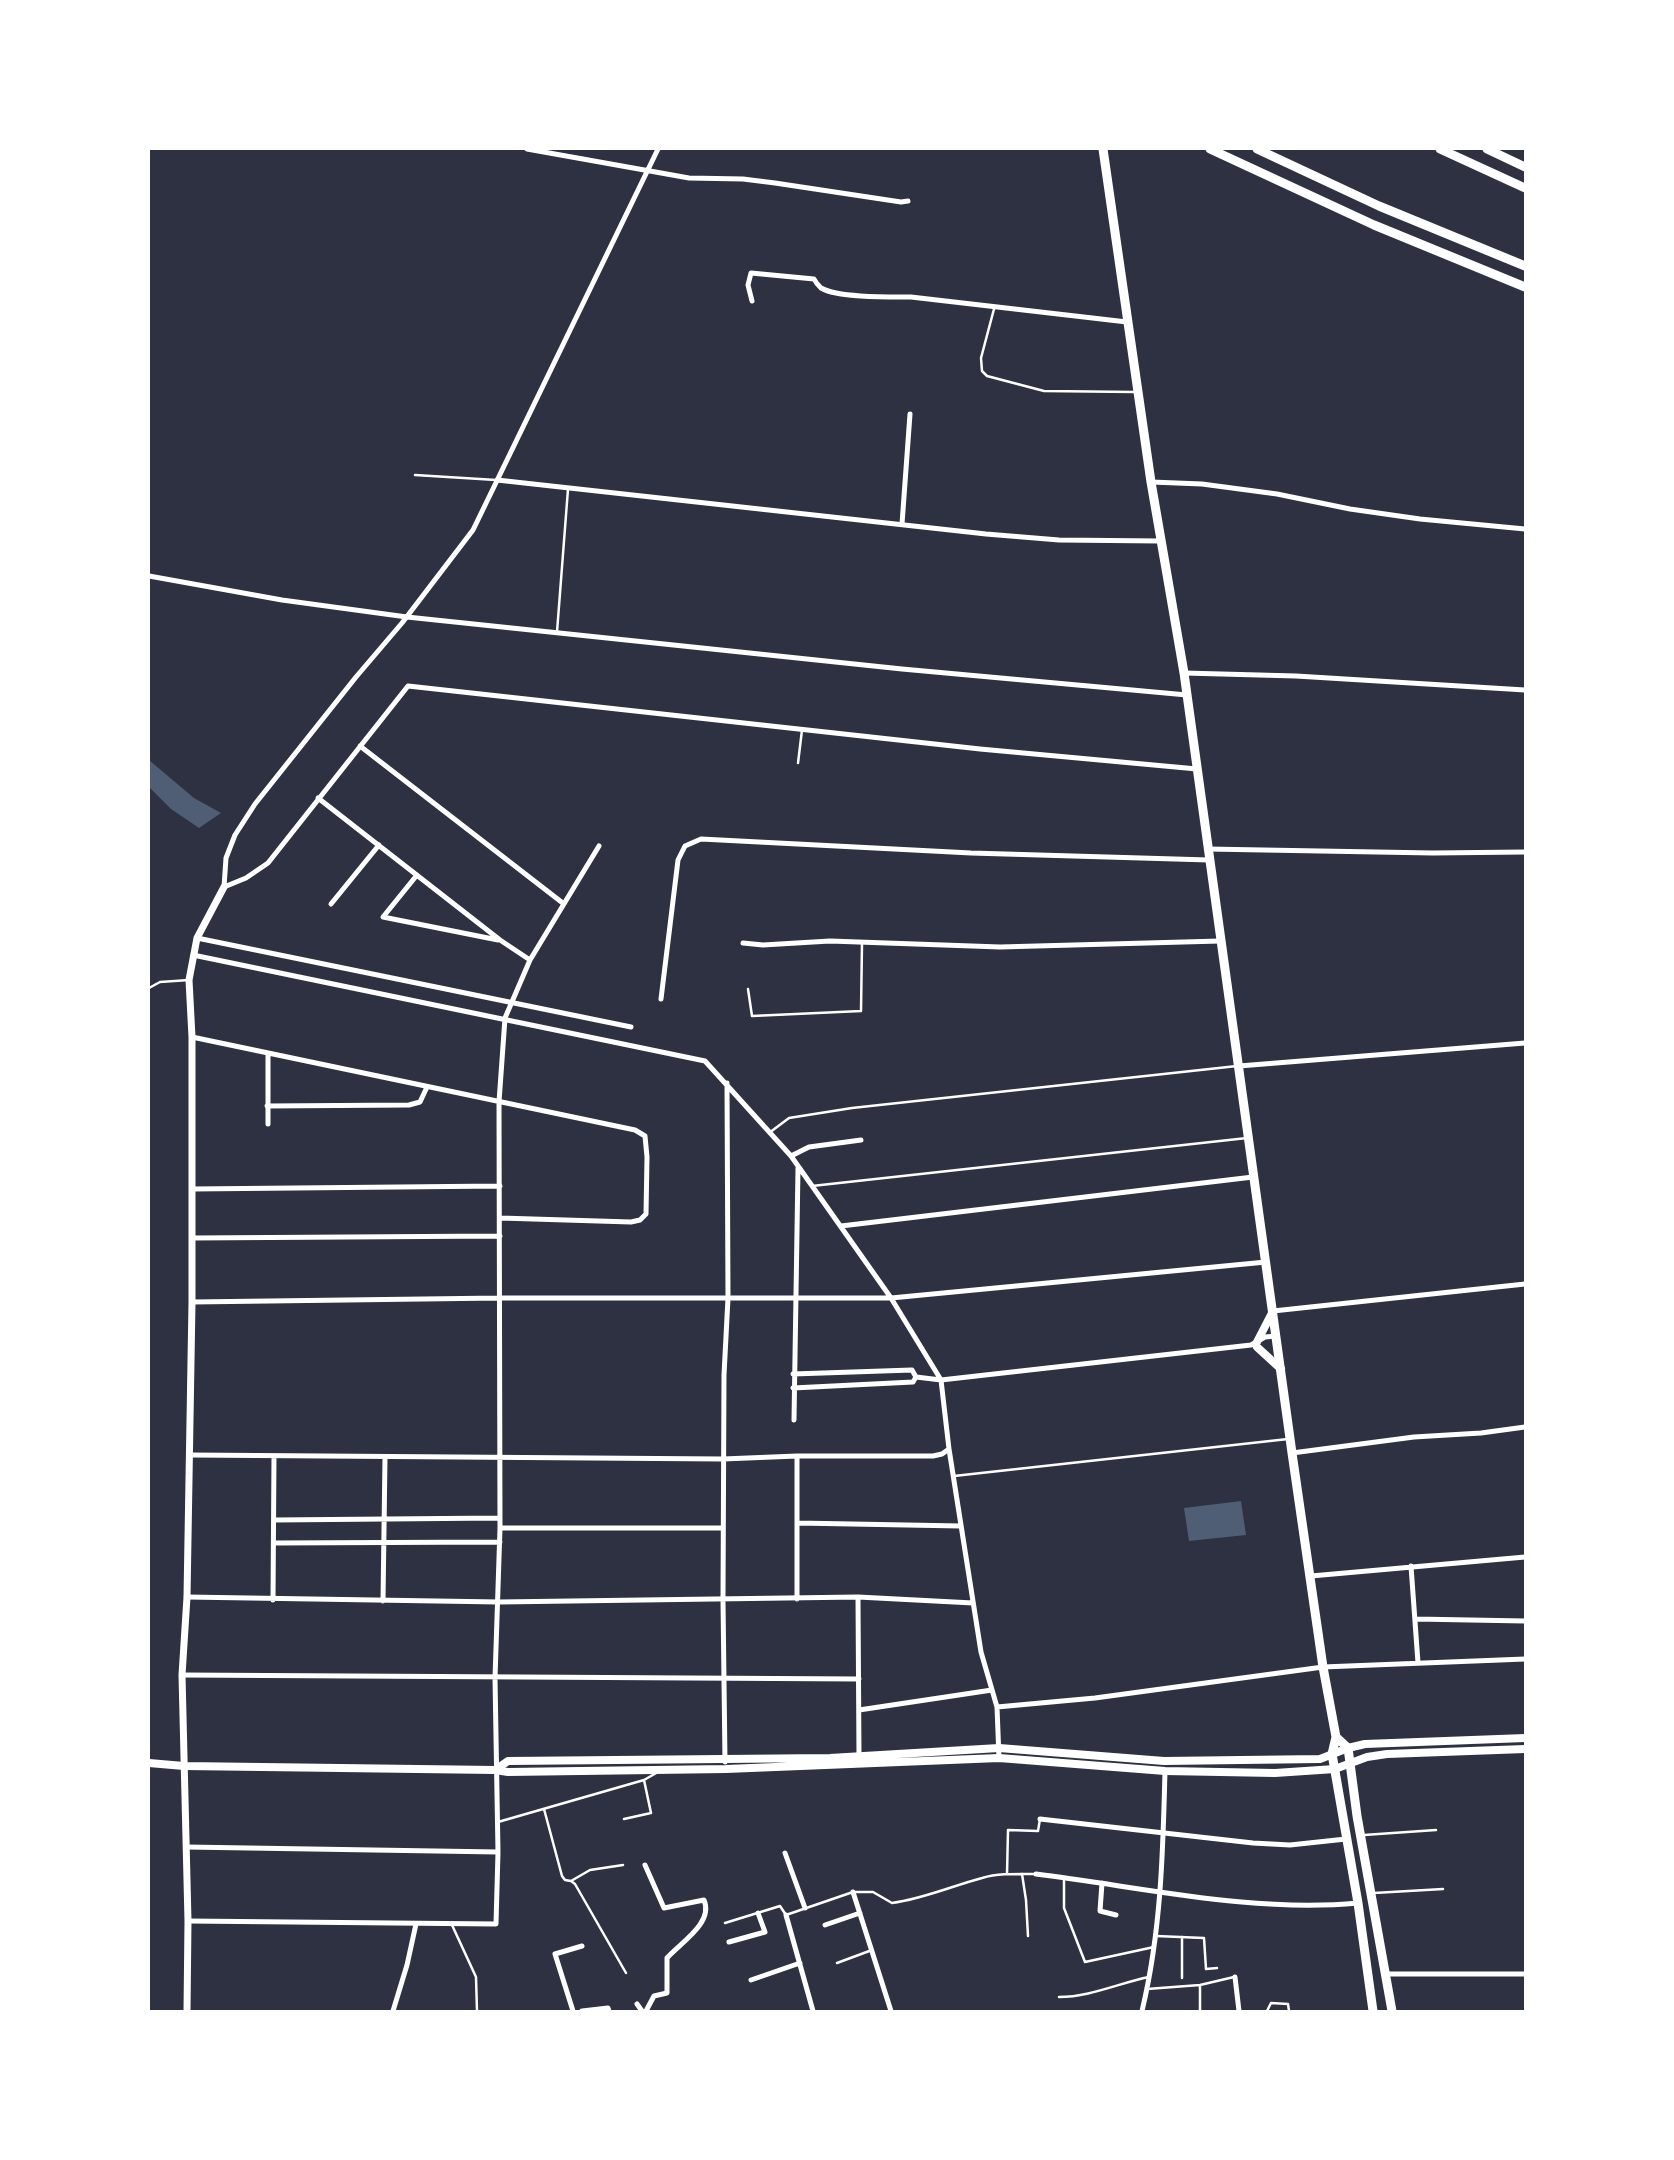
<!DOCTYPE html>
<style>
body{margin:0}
#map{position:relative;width:1674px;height:2160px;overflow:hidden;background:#2d3142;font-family:Lato,sans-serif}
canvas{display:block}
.frame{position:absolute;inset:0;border:150px solid #fff;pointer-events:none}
</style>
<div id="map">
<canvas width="1674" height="2160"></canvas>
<div class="frame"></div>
</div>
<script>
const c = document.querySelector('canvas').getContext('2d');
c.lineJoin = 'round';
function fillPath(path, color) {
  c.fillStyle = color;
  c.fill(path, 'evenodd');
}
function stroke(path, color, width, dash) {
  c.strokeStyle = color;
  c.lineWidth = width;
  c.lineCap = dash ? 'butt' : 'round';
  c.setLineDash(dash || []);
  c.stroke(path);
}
const water = new Path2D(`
 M 149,760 L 194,798 L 221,813 L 199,828 L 171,809 L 149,787 Z
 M 1241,1501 L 1246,1535 L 1189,1541 L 1184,1508 Z`);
const service = new Path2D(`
 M 994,309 L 981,358 L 982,371 L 987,376 L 1044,391 L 1134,392
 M 415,475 L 496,480
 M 557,632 L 568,489
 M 798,763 L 802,730
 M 149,988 L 160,982 L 189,980
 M 748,989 L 752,1016 L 861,1011 L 862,943
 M 769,1133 L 789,1118 L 852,1108 L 1237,1066
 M 812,1186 L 1247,1138
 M 954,1476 L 1288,1439
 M 544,1809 L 562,1876 L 565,1880 L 571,1881 L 590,1870 L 623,1865
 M 624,1819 L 651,1813 L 644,1780
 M 498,1822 L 644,1780 L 658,1772
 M 1364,1835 L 1436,1830
 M 1007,1874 L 1008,1830 L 1038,1831 L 1040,1819
 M 1022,1874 L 1026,1900 L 1028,1936
 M 1064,1880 L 1064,1908 L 1085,1962 L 1154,1947
 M 571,1881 L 575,1884 L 626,1973
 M 1374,1893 L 1443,1889
 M 725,1923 L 780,1906 L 786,1915 L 853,1892 L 873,1892 L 892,1903 C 923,1899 952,1886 982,1878 C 999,1873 1018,1874 1036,1874
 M 452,1925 L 476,1977 L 477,2011
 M 1156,1936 L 1204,1938 L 1206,1969 L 1217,1968
 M 1182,1937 L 1182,1978
 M 837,1963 L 872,1950
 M 1147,1989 L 1200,1985 L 1234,1977
 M 1059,1997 C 1090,1997 1119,1983 1149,1977
 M 1200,2011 L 1200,1985
 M 1267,2011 L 1271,2003 L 1288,2004 L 1289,2011`);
const minor = new Path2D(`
 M 527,149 L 689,178 L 743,179 L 775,183 L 901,202 L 908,201
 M 658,149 L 473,530 L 402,623 L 356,677 L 255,804 L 235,835 L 226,858 L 224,887 L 246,878 L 268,863 L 408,686 L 980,749 L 1197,769
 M 752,301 L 748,285 L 751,273 L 814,279 C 815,281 820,287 821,288 C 838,298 890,297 911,297 L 1127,322
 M 497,480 L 986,534 L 1059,540 L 1160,541
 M 1151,482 L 1202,484 L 1277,494 L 1350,509 L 1420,519 L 1525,529
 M 902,524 L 910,414
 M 149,576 L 282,600 L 407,617 L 902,669 L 1187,695
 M 1184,673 L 1296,676 L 1525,690
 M 360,746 L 564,904
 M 318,798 L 500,940 L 530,960
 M 1207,849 L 1433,853 L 1525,852
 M 417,875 L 383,917 L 498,940
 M 331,904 L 379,845
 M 197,938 L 631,1027
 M 743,943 L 763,945 L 830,941 L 1000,947 L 1220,941
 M 193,955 L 705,1061 L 791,1156 L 891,1298 L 941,1380 L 949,1449 L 981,1652 L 997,1707 L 999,1758
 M 661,999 L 678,860 L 685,846 L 701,839 L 971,853 L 1209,860
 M 192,1037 L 635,1130 L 645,1136 L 647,1157 L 646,1214 L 640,1220 L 631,1222 L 500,1218
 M 268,1053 L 268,1124
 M 1239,1066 L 1525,1043
 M 267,1106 L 409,1105 L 420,1102 L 427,1087
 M 791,1156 L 809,1147 L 861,1140
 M 192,1189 L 500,1186
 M 841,1226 L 1253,1177
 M 192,1238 L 500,1236
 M 192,1302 L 500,1298 L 891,1298 L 1266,1262
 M 1273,1311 L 1525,1284
 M 793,1374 L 912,1370 L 916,1377
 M 916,1377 L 941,1380 L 1251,1345 L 1265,1337 L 1276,1336
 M 793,1388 L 913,1382 L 916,1377
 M 794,1420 L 798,1168
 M 1292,1453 L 1414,1437 L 1481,1433 L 1525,1427
 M 190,1455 L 723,1459 L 797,1456 L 933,1456 L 942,1454 L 949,1449
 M 797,1456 L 797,1599
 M 274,1520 L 500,1518
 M 797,1523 L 961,1526
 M 500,1528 L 723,1528
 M 274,1543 L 500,1542
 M 1411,1566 L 1418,1663
 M 1311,1576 L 1525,1557
 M 187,1597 L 499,1602 L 858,1597 L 973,1603
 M 858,1597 L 859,1757
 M 273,1600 L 274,1456
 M 383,1601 L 385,1458
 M 1415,1619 L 1525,1621
 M 182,1675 L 859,1679
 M 997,1707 L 1095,1698 L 1323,1667 L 1525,1659
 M 859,1710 L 992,1690
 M 725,1762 L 723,1600 L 724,1375 L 728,1298 L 727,1083
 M 1040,1819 L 1253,1843 L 1290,1845 L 1346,1839
 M 186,1847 L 498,1852
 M 785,1853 L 805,1908
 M 645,1865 L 664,1908 L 704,1900 C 714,1923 680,1943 667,1958 L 667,1993 L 654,1996 L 646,2011
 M 1036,1874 C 1142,1887 1251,1913 1358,1903
 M 1102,1883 L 1100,1911 L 1116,1915
 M 853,1892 L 891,2011
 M 786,1915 L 813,2011
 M 188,1921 L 496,1924 L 498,1852 L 495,1678 L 500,1528 L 499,1102 L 505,1018 L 530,960 L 599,846
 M 825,1925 L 860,1913
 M 729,1942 L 765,1932 L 758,1913
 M 1385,1974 L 1525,1974
 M 1235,1977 L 1239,2011
 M 751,1980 L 800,1963
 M 637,2004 L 642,2011
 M 393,2011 L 407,1965 L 416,1924
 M 573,2011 L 555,1954 L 582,1946
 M 582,2011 L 608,2008 L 609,2011
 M 1142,2011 C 1161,1932 1163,1852 1165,1771`);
const tertiary = new Path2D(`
 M 187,2011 L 188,1921 L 182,1675 L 187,1597 L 192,1302 L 192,1037 L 189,980 L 197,938 L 224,887`);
const secondary = new Path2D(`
 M 1257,1342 L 1273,1311
 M 1257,1347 L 1281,1369
 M 149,1763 L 184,1766 L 495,1770 L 508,1772 L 726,1769 L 999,1758 L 1165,1771 L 1275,1773 L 1335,1769 L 1367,1757 L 1387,1754 L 1525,1749
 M 495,1770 L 508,1761 L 830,1758 L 999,1748 L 1164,1761 L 1320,1759 L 1348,1748 L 1365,1744 L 1525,1738`);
const primary = new Path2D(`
 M 1103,149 L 1151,482 L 1184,673 L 1292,1453 L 1323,1667 L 1336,1737 L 1332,1754 L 1358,1903 L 1373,2011
 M 1210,149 L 1374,225 L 1525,287
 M 1487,149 L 1525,167
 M 1336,1737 L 1348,1748 L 1357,1816 L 1392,2011`);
const trunk = new Path2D(`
 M 1257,149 L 1379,206 L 1525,266
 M 1440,149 L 1525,188`);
fillPath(water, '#4f5d75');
stroke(service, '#fff', 2.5);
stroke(minor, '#fff', 5);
stroke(tertiary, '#fff', 7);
stroke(secondary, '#fff', 8);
stroke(primary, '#fff', 9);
stroke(trunk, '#fff', 9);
</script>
